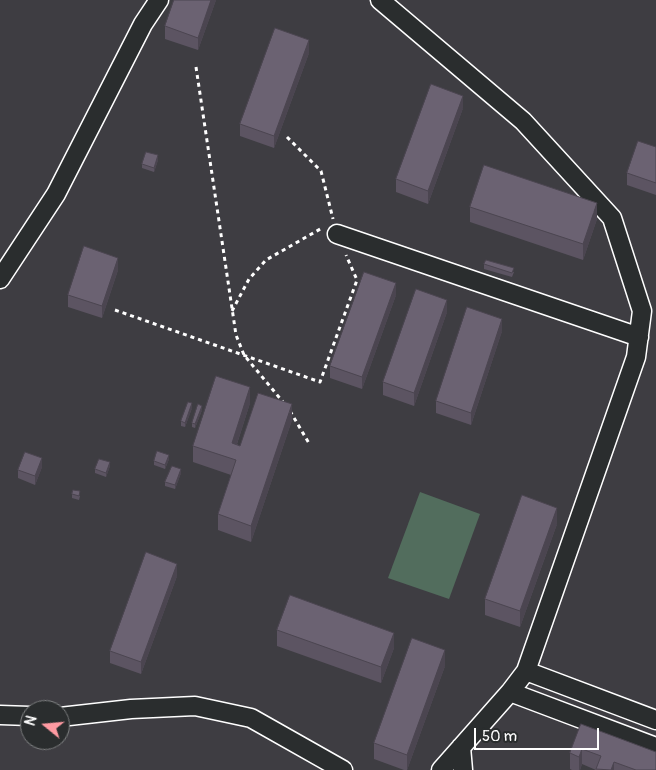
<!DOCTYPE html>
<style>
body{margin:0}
#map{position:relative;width:656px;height:770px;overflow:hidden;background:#3e3d42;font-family:Pangolin,sans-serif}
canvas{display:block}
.north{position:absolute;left:20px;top:700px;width:50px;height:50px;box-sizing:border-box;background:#2a2d2e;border:1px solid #7f8182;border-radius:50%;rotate:287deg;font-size:14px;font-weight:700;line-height:20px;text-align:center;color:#fff}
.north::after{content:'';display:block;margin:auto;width:18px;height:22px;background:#ff9aa2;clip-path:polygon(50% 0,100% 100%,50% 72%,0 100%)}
.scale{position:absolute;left:474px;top:728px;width:125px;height:22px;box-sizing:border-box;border:2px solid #fff;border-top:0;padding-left:6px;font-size:15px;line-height:18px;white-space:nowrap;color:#fff;-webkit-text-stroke:4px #2a2d2e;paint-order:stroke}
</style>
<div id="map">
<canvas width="656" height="770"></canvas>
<div class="north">N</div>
<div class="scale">50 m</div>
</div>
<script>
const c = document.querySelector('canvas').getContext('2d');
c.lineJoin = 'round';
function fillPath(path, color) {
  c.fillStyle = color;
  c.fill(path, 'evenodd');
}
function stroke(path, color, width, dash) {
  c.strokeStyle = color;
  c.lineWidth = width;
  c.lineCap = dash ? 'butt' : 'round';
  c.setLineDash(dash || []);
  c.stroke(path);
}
const green = new Path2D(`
 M 420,492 L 480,514 L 449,599 L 388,578 Z`);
const path = new Path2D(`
 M 196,67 L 236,335 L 244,355 L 283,402
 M 287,137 L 321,171 L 333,219
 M 115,310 L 320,382 L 357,280 L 346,255
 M 232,311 L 249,279 L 266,260 L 322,228
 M 290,411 L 310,445`);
const minor = new Path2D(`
 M 380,0 L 523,121 L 612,218 L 642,311 L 636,357 L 526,671
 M 337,234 L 639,337
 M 0,279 L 56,194 L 143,24 L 159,0
 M 510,692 L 656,747
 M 0,715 L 30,716
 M 60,717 L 131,709 L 195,706 L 251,718 L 343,770
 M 461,747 L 463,770
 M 441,770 L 510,692 L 526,671 L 656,720`);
const wall = new Path2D(`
 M 216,0 L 198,50 L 165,39 L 165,26 Z
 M 309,53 L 274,148 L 240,136 L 240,124 Z
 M 463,108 L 428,204 L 396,192 L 396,179 Z
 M 656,147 L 656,195 L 627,185 L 627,173 Z
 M 158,160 L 154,172 L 142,168 L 142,164 Z
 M 470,207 L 597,219 L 583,260 L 470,222 Z
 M 484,264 L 514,272 L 512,277 L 484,269 Z
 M 118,270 L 102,318 L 68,307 L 68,295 Z
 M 396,295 L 362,389 L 330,378 L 330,366 Z
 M 447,312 L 414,406 L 383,395 L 383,382 Z
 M 502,331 L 471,425 L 436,413 L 436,401 Z
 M 250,403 L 237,444 L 240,446 L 292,420 L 251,542 L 218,530 L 218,514 L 231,475 L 193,462 L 193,446 Z
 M 192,408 L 185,427 L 181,426 L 181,421 Z
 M 202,410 L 195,428 L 192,427 L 192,423 Z
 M 169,459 L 165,469 L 154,465 L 154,461 Z
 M 110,466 L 106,477 L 95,473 L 95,469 Z
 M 42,467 L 35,485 L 18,478 L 18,470 Z
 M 181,473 L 175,489 L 165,486 L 165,482 Z
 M 72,494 L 80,496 L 79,500 L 72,498 Z
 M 557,524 L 520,627 L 485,615 L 485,599 Z
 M 177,576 L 141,674 L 110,663 L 110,651 Z
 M 277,630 L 394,648 L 381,683 L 277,646 Z
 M 445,666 L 407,770 L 404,770 L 374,759 L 374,743 Z
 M 581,724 L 656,770 L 596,770 L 582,764 L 580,770 L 572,770 L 570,769 L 570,753 Z`);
const shadedWall = new Path2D(`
 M 211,0 L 216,0 L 198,50 L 198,38 Z
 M 309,40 L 309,53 L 274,148 L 274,136 Z
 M 463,96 L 463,108 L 428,204 L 428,191 Z
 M 158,155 L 158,160 L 154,172 L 154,168 Z
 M 597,203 L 597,219 L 583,260 L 583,244 Z
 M 118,258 L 118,270 L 102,318 L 102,306 Z
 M 396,283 L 396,295 L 362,389 L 362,377 Z
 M 447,300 L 447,312 L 414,406 L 414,393 Z
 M 502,319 L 502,331 L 471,425 L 471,413 Z
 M 250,387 L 250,403 L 232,459 L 232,443 Z
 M 192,403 L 192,408 L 185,427 L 185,423 Z
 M 292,404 L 292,420 L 251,542 L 251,526 Z
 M 202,406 L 202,410 L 195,428 L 195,424 Z
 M 169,455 L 169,459 L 165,469 L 165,465 Z
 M 42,458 L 42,467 L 35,485 L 35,476 Z
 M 110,462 L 110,466 L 106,477 L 106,473 Z
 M 181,469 L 181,473 L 175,489 L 175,485 Z
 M 557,508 L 557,524 L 520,627 L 520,611 Z
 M 177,564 L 177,576 L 141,674 L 141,662 Z
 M 394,633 L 394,648 L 381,683 L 381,667 Z
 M 445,650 L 445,666 L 407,770 L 407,755 Z
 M 582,749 L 582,764 L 580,770 L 579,770 L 579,757 Z
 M 614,762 L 614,770 L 611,770 Z`);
const building = new Path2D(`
 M 174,0 L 211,0 L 198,38 L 165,26 Z
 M 275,28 L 309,40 L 274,136 L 240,124 Z
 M 431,84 L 463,96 L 428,191 L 396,179 Z
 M 638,141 L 656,147 L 656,183 L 627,173 Z
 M 146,152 L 158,155 L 154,168 L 142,164 Z
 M 484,165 L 597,203 L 583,244 L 470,207 Z
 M 84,246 L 118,258 L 102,306 L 68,295 Z
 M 486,260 L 514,268 L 512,273 L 484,264 Z
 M 364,272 L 396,283 L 362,377 L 330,366 Z
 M 416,289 L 447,300 L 414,393 L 383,382 Z
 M 467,307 L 502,319 L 471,413 L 436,401 Z
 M 216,376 L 250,387 L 232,443 L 240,446 L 258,393 L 292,404 L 251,526 L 218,514 L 236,460 L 193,446 Z
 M 188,402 L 192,403 L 185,423 L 181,421 Z
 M 198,404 L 202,406 L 195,424 L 192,423 Z
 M 157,451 L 169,455 L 165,465 L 154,461 Z
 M 25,452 L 42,458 L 35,476 L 18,470 Z
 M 99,459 L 110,462 L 106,473 L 95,469 Z
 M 172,466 L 181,469 L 175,485 L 165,482 Z
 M 73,490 L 80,491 L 79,496 L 72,494 Z
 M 522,495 L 557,508 L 520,611 L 485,599 Z
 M 146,552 L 177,564 L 141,662 L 110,651 Z
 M 290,595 L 394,633 L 381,667 L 277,630 Z
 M 412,638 L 445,650 L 407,755 L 374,743 Z
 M 581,724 L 656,752 L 656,770 L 636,770 L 614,762 L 611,770 L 596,769 L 601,756 L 582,749 L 579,757 L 570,753 Z`);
fillPath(green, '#526d5d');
stroke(minor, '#fff', 21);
stroke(path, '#fff', 3, [4, 4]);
stroke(minor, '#2a2d2e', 18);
fillPath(wall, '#5c5462');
fillPath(shadedWall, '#4b4550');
fillPath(building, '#6b6272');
stroke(building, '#4b4550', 1);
</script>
